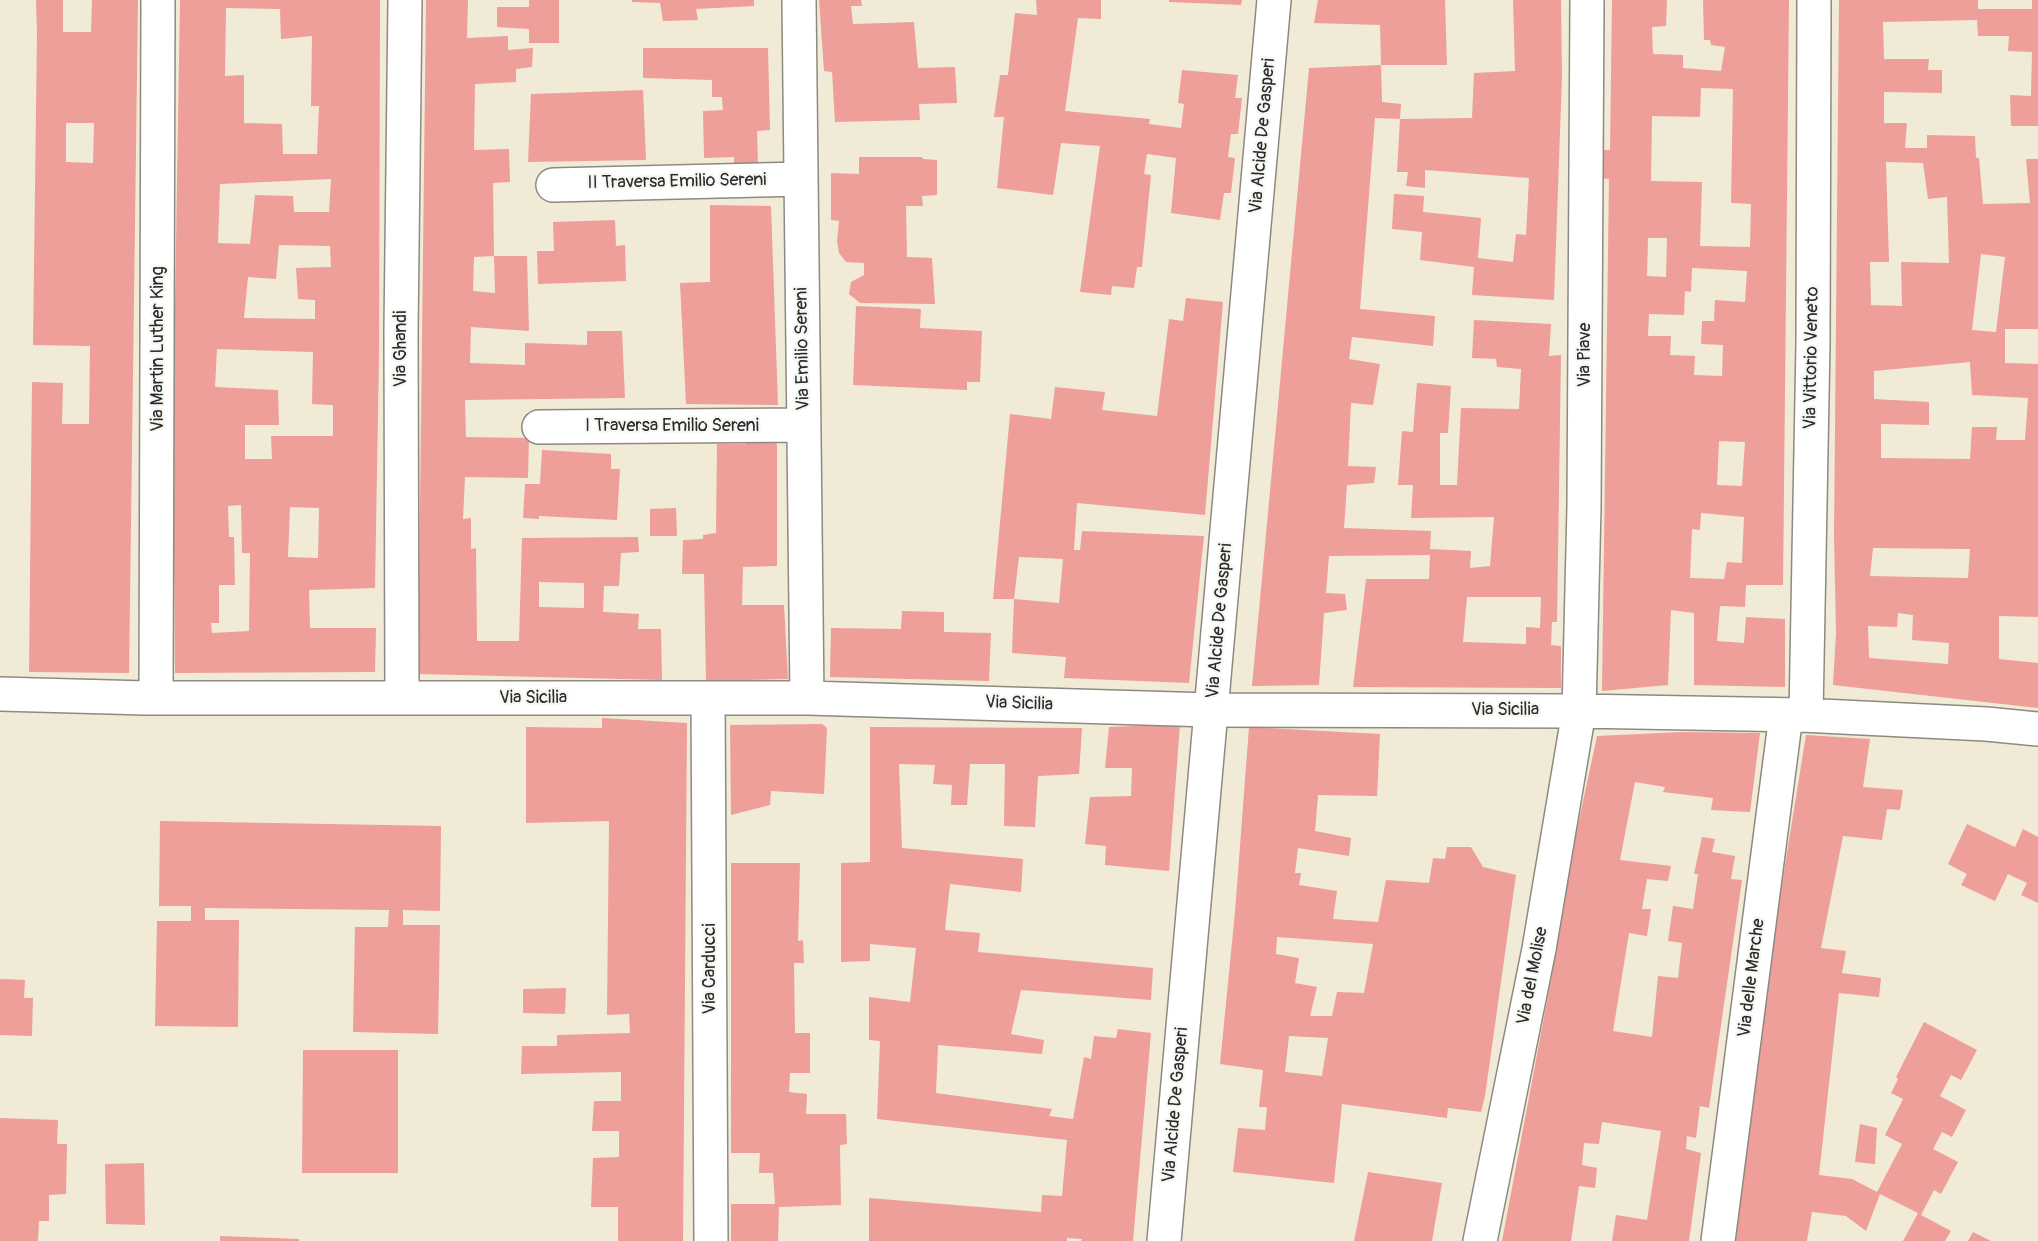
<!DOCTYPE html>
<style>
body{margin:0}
canvas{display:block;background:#f0ead6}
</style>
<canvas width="2038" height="1241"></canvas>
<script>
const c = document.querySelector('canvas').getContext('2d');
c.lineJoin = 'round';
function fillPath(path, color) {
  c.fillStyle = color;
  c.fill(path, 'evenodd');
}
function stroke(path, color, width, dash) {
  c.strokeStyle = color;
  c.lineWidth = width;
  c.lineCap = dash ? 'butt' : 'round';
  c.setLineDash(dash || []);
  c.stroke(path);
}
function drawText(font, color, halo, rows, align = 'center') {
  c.font = font + ' Pangolin,sans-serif';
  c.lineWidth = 4.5;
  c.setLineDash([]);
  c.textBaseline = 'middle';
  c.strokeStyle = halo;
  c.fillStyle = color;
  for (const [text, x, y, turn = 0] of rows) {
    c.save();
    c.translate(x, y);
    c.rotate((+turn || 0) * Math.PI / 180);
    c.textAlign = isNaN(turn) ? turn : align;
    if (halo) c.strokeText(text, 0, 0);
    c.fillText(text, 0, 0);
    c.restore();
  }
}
const building = new Path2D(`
 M 36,0 L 63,0 L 63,32 L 91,32 L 92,0 L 138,0 L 129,673 L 29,672 L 32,382 L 63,383 L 62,424 L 89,424 L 90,346 L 33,345 L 37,32 ZM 66,123 L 94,123 L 93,163 L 66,162 Z
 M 180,0 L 380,0 L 379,354 L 375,588 L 309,590 L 310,628 L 376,628 L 375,672 L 175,673 L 173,425 ZM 226,8 L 280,9 L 281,39 L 312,36 L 311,106 L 319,106 L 317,154 L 283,154 L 282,124 L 244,123 L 244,75 L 225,76 ZM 331,179 L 329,212 L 294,212 L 293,196 L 255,195 L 250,244 L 218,243 L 220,184 ZM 279,245 L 330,246 L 331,267 L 296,268 L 298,299 L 315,300 L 315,319 L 244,318 L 248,277 L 276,279 ZM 217,349 L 313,352 L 312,404 L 333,405 L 333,436 L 271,436 L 272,459 L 245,459 L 245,425 L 279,425 L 278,390 L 215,387 ZM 241,505 L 242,553 L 250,553 L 249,631 L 212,633 L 211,623 L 219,623 L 219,585 L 235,585 L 234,537 L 229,537 L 228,506 ZM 290,507 L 319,508 L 318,558 L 288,557 Z
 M 426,0 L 468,0 L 467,38 L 508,36 L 508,50 L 533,48 L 532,67 L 516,69 L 516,82 L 475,84 L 474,150 L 509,149 L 510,182 L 493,183 L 494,256 L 474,257 L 473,291 L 495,293 L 494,256 L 527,256 L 529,331 L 471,327 L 470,363 L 525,365 L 525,343 L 587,345 L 587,331 L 622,331 L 625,398 L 465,400 L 466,437 L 529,438 L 528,478 L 465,477 L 463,519 L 471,518 L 471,549 L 476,548 L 477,641 L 519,641 L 522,538 L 638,537 L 639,552 L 621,553 L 619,586 L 604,586 L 603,612 L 639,614 L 638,629 L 661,629 L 662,680 L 418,674 ZM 539,582 L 584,583 L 584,608 L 539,607 Z
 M 529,0 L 559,0 L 559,43 L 529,43 L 529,29 L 497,27 L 497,7 L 529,7 Z
 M 632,0 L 754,0 L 754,6 L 696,9 L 698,20 L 663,21 L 660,3 L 632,2 Z
 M 819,0 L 861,0 L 862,6 L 851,6 L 853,24 L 914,22 L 918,68 L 955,67 L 957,103 L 919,104 L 920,120 L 835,122 L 832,72 L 824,71 Z
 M 1036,0 L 1101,0 L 1101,19 L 1078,18 L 1065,111 L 1150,119 L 1149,124 L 1181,128 L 1184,104 L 1178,103 L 1182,70 L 1238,75 L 1235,98 L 1242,98 L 1238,134 L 1231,134 L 1228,157 L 1235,158 L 1231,193 L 1224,193 L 1220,220 L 1171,213 L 1176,158 L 1147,154 L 1144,174 L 1151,175 L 1142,267 L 1137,267 L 1134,288 L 1112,286 L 1111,295 L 1080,292 L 1100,146 L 1061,143 L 1053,195 L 997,188 L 1004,117 L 994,117 L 1000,75 L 1008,75 L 1015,13 L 1037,15 Z
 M 1169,0 L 1242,0 L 1241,5 L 1169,2 Z
 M 1318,0 L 1445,0 L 1447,65 L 1381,65 L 1382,102 L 1401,104 L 1400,119 L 1472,118 L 1474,73 L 1515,71 L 1513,0 L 1561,0 L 1562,77 L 1554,300 L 1472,295 L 1474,267 L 1420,260 L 1422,232 L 1392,229 L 1394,194 L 1424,196 L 1423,212 L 1481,218 L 1478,258 L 1513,262 L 1516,234 L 1526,235 L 1529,178 L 1425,170 L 1425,188 L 1406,186 L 1408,172 L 1397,172 L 1400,119 L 1375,118 L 1360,309 L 1435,316 L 1433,346 L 1352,337 L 1349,359 L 1380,364 L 1373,405 L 1351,403 L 1348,466 L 1376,467 L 1374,483 L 1347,485 L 1344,528 L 1431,531 L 1430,549 L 1471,551 L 1470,568 L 1490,566 L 1494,517 L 1411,518 L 1413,485 L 1398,485 L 1402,431 L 1413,432 L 1417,383 L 1451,386 L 1448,433 L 1440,433 L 1440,485 L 1457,485 L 1461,408 L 1519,409 L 1521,369 L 1497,367 L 1496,359 L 1472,358 L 1474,320 L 1551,324 L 1549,356 L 1561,355 L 1557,622 L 1552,622 L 1551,645 L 1561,646 L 1561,688 L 1353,687 L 1366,579 L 1429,579 L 1430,555 L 1329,556 L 1326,593 L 1345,594 L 1347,610 L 1324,613 L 1319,685 L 1252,686 L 1309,68 L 1381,65 L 1380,25 L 1314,23 ZM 1467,597 L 1541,597 L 1540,628 L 1526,627 L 1526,644 L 1463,642 Z
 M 1612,0 L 1667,0 L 1666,26 L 1652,27 L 1653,54 L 1683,55 L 1683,68 L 1721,71 L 1725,47 L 1711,45 L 1710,40 L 1704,40 L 1703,0 L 1789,0 L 1783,585 L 1746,585 L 1745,607 L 1720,606 L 1717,641 L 1744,643 L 1746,617 L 1785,619 L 1785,687 L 1694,685 L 1694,613 L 1671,610 L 1668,685 L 1602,691 L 1609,179 L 1592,178 L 1593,150 L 1610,150 ZM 1701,88 L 1733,89 L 1731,203 L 1751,204 L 1750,247 L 1700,246 L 1702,182 L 1651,181 L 1652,116 L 1700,117 ZM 1648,238 L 1667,238 L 1666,277 L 1647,276 ZM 1692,268 L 1747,271 L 1745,302 L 1715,300 L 1714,321 L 1702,321 L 1701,344 L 1723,345 L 1722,376 L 1694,375 L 1695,356 L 1670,355 L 1671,336 L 1648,336 L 1649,314 L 1684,315 L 1685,291 L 1691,292 ZM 1719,441 L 1745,442 L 1742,486 L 1717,485 ZM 1701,513 L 1744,517 L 1742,563 L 1727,562 L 1724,579 L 1690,578 L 1692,529 L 1700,530 Z
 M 1839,0 L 1978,0 L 1978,9 L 2032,9 L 2032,0 L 2038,0 L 2038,126 L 2011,126 L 2010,95 L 2031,96 L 2032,52 L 2008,51 L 2009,36 L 1978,36 L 1977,20 L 1883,22 L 1884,59 L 1929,59 L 1928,70 L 1942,70 L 1942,93 L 1884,92 L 1884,123 L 1907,123 L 1905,148 L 1927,148 L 1927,135 L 1975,136 L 1976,158 L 1979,158 L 1983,204 L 2030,203 L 2026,159 L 2038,159 L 2038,329 L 2005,329 L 2005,363 L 2038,364 L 2038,617 L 1999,616 L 1999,659 L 2038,663 L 2038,708 L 1833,685 L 1836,633 L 1834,535 ZM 1886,162 L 1923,163 L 1928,199 L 1947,197 L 1949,263 L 1901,262 L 1902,306 L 1871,305 L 1870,262 L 1889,262 ZM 1981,254 L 2005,257 L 1996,332 L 1972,330 ZM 1970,362 L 1972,395 L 2028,398 L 2025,440 L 1996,440 L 1997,427 L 1972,427 L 1970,459 L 1881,458 L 1881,424 L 1929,425 L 1929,402 L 1874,399 L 1874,371 ZM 1873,548 L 1970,549 L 1968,578 L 1870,576 ZM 1898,613 L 1913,615 L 1912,640 L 1949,643 L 1948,664 L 1869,658 L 1868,626 L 1897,627 Z
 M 643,48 L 768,48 L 770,130 L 757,131 L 758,166 L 734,166 L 734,157 L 704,158 L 703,111 L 723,110 L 722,97 L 712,97 L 712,80 L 643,78 Z
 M 643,90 L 646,160 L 528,162 L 531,94 Z
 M 859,157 L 922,157 L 923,159 L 937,160 L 937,195 L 922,196 L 923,206 L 906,206 L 907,257 L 932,258 L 935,304 L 860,303 L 849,294 L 851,282 L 864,275 L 864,263 L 846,262 L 839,253 L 837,241 L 839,221 L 831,220 L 831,173 L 859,174 Z
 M 710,205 L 771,206 L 778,405 L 686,404 L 680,283 L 710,282 Z
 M 615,220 L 616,246 L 625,245 L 626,281 L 538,284 L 537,251 L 554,251 L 553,222 Z
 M 1186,298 L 1223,302 L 1205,515 L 1077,503 L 1074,550 L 1080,550 L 1082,531 L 1204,536 L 1189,683 L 1064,678 L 1066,657 L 1012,653 L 1014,599 L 993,599 L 1010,414 L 1051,419 L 1055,387 L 1105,392 L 1102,410 L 1157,416 L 1169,319 L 1183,321 ZM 1019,557 L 1063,559 L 1059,603 L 1014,599 Z
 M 856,306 L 921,309 L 920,328 L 982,331 L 980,382 L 967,382 L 967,390 L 853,385 Z
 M 746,436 L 774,437 L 777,445 L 777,566 L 743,567 L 742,605 L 784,605 L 788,679 L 706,681 L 704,574 L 682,574 L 683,540 L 703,539 L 703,535 L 716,533 L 717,444 L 746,444 Z
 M 542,450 L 611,454 L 611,469 L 620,469 L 617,520 L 539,516 L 539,519 L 523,518 L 525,484 L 540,484 Z
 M 676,508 L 677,536 L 650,536 L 650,509 Z
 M 902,611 L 944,612 L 944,632 L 991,633 L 989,681 L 830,677 L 831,628 L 901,629 Z
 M 602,718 L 687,723 L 683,1241 L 618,1241 L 618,1207 L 591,1207 L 593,1158 L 619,1157 L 619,1131 L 592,1131 L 594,1101 L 621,1101 L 621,1072 L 521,1074 L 522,1046 L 557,1046 L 557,1035 L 630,1033 L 629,1014 L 607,1015 L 609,821 L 526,823 L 526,727 L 602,728 Z
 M 822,724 L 827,728 L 824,794 L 771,791 L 770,805 L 731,815 L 730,725 Z
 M 1180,724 L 1169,871 L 1105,865 L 1106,846 L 1085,844 L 1090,797 L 1131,796 L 1132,768 L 1105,768 L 1109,727 Z
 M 870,727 L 1082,728 L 1079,774 L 1038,776 L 1035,827 L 1004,826 L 1005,764 L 970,764 L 967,805 L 951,805 L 952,785 L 933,784 L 935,765 L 899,764 L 902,848 L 1023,859 L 1021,892 L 950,884 L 945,930 L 980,933 L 978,952 L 1153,968 L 1151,1000 L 1021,990 L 1011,1034 L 1044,1040 L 1042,1054 L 938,1045 L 936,1093 L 1052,1109 L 1049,1116 L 1073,1119 L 1084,1057 L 1091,1059 L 1094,1036 L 1116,1038 L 1118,1029 L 1151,1033 L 1133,1241 L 1081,1241 L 1082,1239 L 1067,1238 L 1067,1241 L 869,1241 L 869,1198 L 1041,1212 L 1042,1195 L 1062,1196 L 1067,1140 L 877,1119 L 880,1041 L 869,1040 L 869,997 L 910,1002 L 916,948 L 870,944 L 870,961 L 841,962 L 841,863 L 870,862 Z
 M 1249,727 L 1380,734 L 1377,796 L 1318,795 L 1315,831 L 1351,838 L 1349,856 L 1298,848 L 1295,873 L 1301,873 L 1299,885 L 1337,891 L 1333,919 L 1378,922 L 1386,880 L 1429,883 L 1433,858 L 1445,859 L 1447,847 L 1471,847 L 1483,867 L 1516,875 L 1485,1096 L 1481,1112 L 1448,1108 L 1447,1118 L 1342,1104 L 1334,1183 L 1233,1172 L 1238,1128 L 1265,1130 L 1267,1107 L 1259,1107 L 1263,1070 L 1220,1064 L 1235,912 ZM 1277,937 L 1373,944 L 1364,993 L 1337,992 L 1332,1016 L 1310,1016 L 1317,987 L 1295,983 L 1299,958 L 1276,954 ZM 1289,1036 L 1328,1038 L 1322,1076 L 1285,1072 Z
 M 1682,732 L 1760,733 L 1750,812 L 1711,810 L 1713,798 L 1663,792 L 1665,787 L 1635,782 L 1620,860 L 1671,866 L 1668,881 L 1647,879 L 1642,909 L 1651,909 L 1647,936 L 1629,933 L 1613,1031 L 1652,1037 L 1658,976 L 1678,978 L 1682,943 L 1668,941 L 1673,906 L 1693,909 L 1698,874 L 1694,874 L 1702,837 L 1715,839 L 1712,852 L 1735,856 L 1731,879 L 1742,880 L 1709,1108 L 1700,1106 L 1696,1138 L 1687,1136 L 1686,1149 L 1701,1153 L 1689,1241 L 1612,1241 L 1616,1215 L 1647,1220 L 1661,1131 L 1602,1122 L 1599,1144 L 1584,1143 L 1582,1165 L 1597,1168 L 1595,1188 L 1579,1186 L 1571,1241 L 1502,1241 L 1553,969 L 1572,853 L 1597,736 Z
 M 1806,735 L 1870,739 L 1863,787 L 1903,790 L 1900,810 L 1887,809 L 1882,840 L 1843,836 L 1821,948 L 1846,951 L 1842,973 L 1881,978 L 1879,997 L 1839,993 L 1819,1175 L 1852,1179 L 1877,1192 L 1902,1144 L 1885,1135 L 1903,1099 L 1891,1093 L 1898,1079 L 1896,1077 L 1924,1022 L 1977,1050 L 1961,1080 L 1951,1075 L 1940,1096 L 1966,1110 L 1952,1137 L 1942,1132 L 1933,1149 L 1958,1162 L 1941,1194 L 1934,1190 L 1921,1215 L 1951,1231 L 1945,1241 L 1903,1241 L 1918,1213 L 1880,1194 L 1866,1231 L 1846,1216 L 1812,1212 L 1807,1241 L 1731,1241 L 1769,964 Z
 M 160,821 L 441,826 L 440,911 L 403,910 L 403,925 L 440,925 L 438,1034 L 353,1032 L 355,927 L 388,927 L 389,910 L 205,908 L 205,920 L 239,920 L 238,1027 L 155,1026 L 157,921 L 191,921 L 191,906 L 159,906 Z
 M 1967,824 L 2015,847 L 2023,829 L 2038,837 L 2038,903 L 2021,895 L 2027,883 L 2008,874 L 1995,901 L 1961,885 L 1967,874 L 1948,864 Z
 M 731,863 L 800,863 L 798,941 L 803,940 L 804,963 L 794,963 L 795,1033 L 810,1033 L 810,1073 L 790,1073 L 789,1092 L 807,1094 L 806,1114 L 846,1114 L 847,1144 L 840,1145 L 841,1205 L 779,1207 L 778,1241 L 731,1241 L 731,1204 L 775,1204 L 773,1173 L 759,1173 L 760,1153 L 731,1153 Z
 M 0,979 L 25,980 L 24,998 L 33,998 L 32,1036 L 0,1035 Z
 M 566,988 L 565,1014 L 523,1013 L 523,989 Z
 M 303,1050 L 398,1050 L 398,1173 L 302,1173 Z
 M 0,1118 L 58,1120 L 57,1144 L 67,1144 L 66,1194 L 49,1195 L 49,1221 L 39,1221 L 38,1241 L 0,1241 Z
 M 1860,1124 L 1877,1128 L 1875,1164 L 1855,1162 Z
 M 144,1163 L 145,1225 L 106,1224 L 105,1164 Z
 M 1368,1172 L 1442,1183 L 1432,1241 L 1354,1241 Z
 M 1973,1232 L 1991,1241 L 1968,1241 Z
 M 220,1236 L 299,1239 L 299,1241 L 220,1241 Z`);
const minor = new Path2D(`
 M 799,0 L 807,698
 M 553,185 L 801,179
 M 539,427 L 804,425
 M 0,694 L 146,698 L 807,698 L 1211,710 L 1579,711 L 1801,715 L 1986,724 L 2038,729
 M 156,698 L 158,0
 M 402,698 L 401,330 L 405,0
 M 708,698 L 711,1241
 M 1806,715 L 1813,343 L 1814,0
 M 1480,1241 L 1539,949 L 1579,711 L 1584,507 L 1587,0
 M 1718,1241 L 1786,715`);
const tertiary = new Path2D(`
 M 1164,1241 L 1274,0`);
const streetNames = [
 ["Via Alcide De Gasperi",1263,136,-85],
 ["II Traversa Emilio Sereni",677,182,-1],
 ["Via Martin Luther King",158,349,-90],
 ["Via Ghandi",401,349,-90],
 ["Via Emilio Sereni",803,349,-91],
 ["Via Piave",1585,355,-90],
 ["Via Vittorio Veneto",1812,358,-89],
 ["I Traversa Emilio Sereni",672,426],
 ["Via Alcide De Gasperi",1220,621,-85],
 ["Via Sicilia",533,698],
 ["Via Sicilia",1019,704,2],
 ["Via Sicilia",1505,710],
 ["Via Carducci",710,969,-90],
 ["Via del Molise",1533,976,-79],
 ["Via delle Marche",1752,978,-83],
 ["Via Alcide De Gasperi",1176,1105,-85]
];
fillPath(building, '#ee9f99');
stroke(minor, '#8e8a80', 36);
stroke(tertiary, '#8e8a80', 36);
stroke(minor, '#fff', 33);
stroke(tertiary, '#fff', 33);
drawText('18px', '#2b2b2b', '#f6f6f2', streetNames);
</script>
